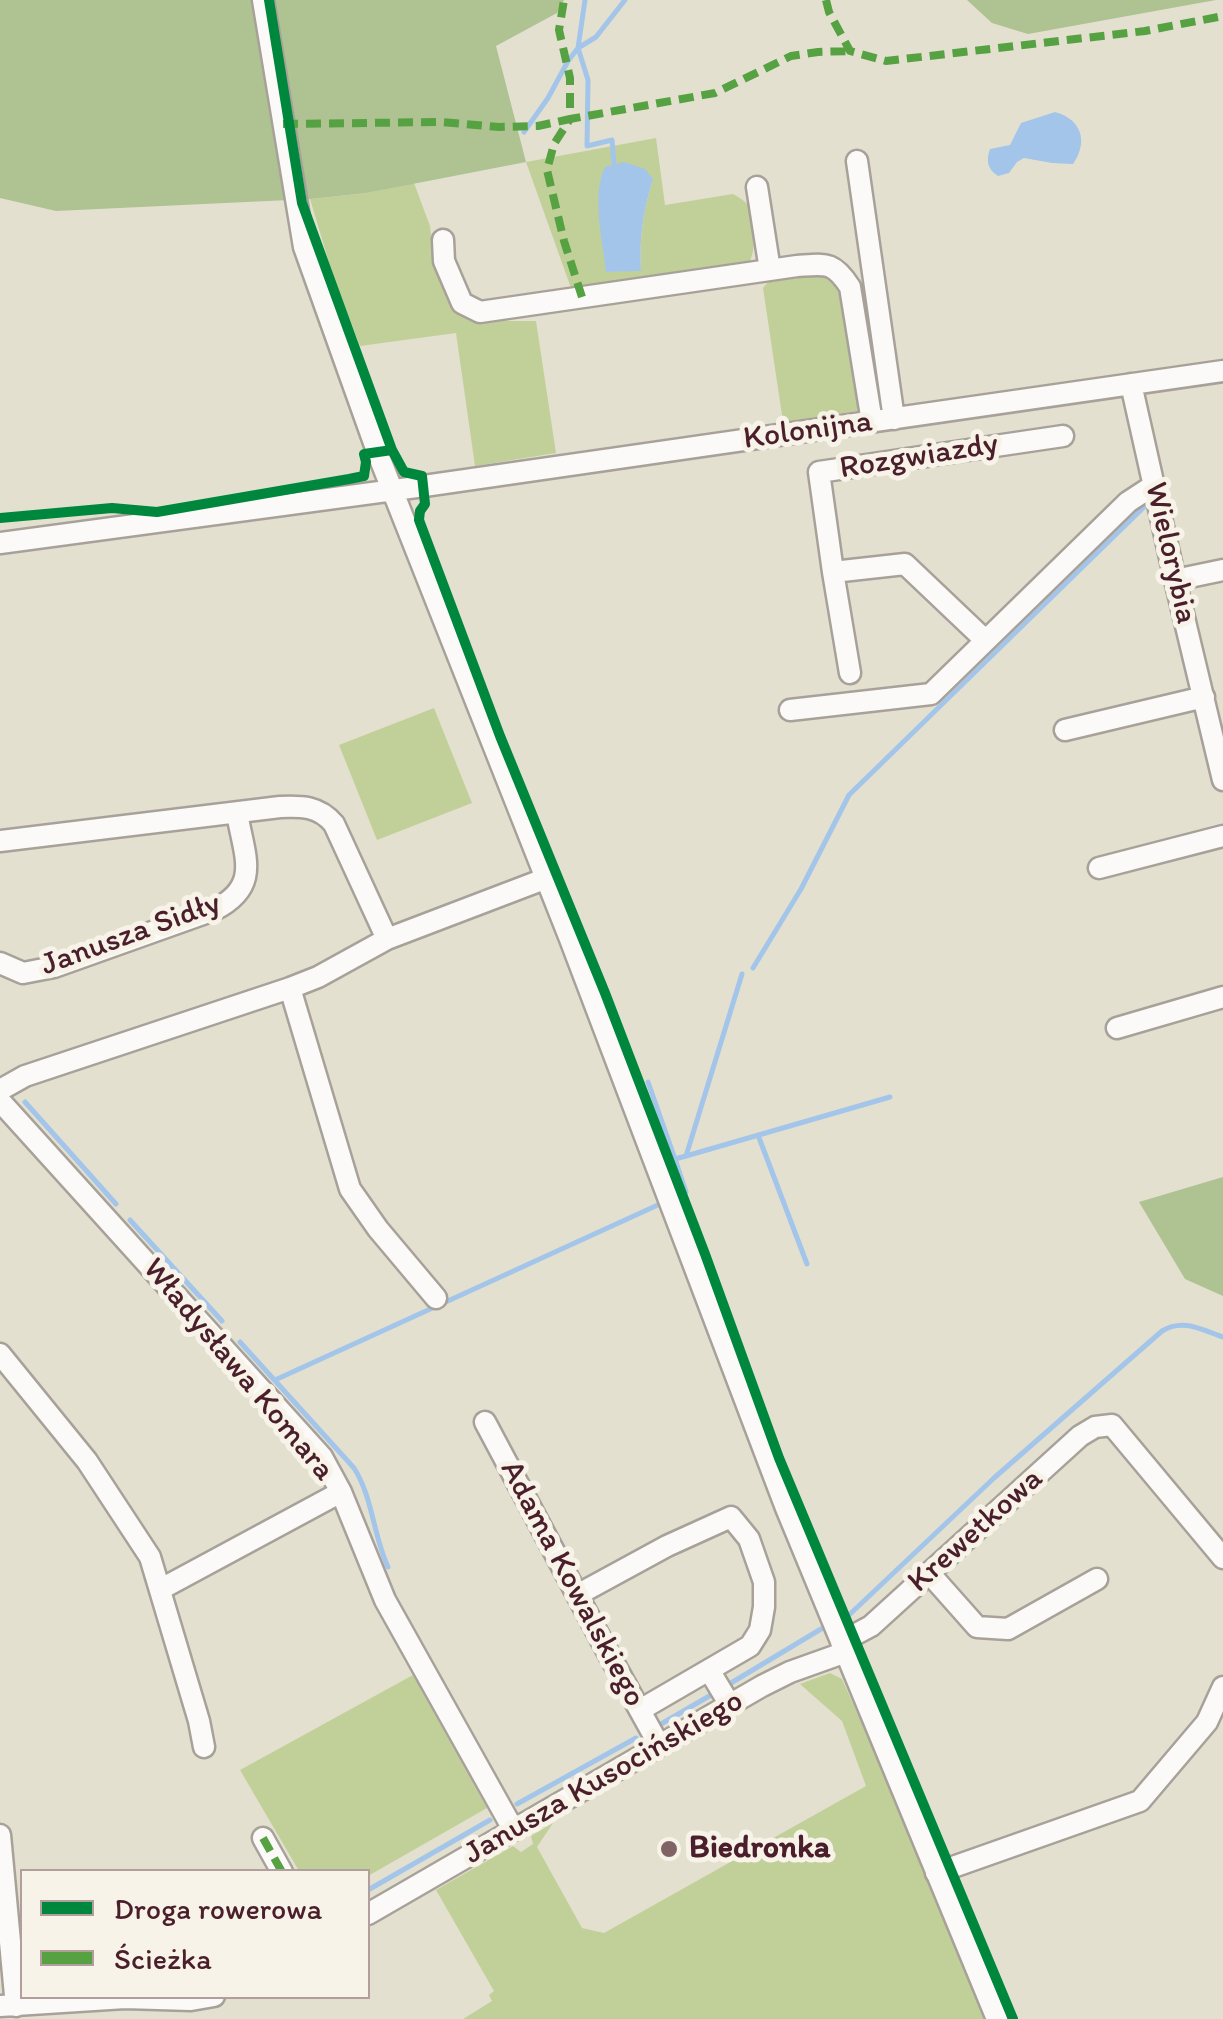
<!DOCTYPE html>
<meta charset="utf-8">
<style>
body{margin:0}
#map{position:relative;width:1223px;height:2019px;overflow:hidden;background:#e3e0d0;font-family:Itim,sans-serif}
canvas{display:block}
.legend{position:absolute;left:20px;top:1869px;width:350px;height:130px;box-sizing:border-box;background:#f7f3e8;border:2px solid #b29e9c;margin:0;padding:12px 18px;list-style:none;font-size:30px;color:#4a1f2b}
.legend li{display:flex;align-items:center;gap:20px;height:50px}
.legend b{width:50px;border:2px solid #b29e9c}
</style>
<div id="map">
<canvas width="1223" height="2019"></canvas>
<ul class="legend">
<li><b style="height:12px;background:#00873e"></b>Droga rowerowa</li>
<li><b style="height:12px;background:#56a243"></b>Ścieżka</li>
</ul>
</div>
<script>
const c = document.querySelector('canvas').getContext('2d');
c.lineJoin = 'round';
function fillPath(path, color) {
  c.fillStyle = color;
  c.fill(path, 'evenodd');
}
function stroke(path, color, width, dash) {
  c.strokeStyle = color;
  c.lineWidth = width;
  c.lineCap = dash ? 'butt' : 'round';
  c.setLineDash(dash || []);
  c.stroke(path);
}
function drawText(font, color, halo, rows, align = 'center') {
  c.font = font + ' Itim,sans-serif';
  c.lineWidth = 10;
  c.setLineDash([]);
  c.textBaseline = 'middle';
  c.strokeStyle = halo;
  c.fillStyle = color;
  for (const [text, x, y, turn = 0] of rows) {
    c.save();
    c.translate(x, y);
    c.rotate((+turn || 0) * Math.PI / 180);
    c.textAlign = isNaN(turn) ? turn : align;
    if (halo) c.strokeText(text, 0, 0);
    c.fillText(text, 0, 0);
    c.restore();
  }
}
const green = new Path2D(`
 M 656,138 L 665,205 L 733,194 C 737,196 745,201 747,204 C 756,215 756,249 750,261 L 736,266 L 571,288 L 526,162 ZM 653,179 C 643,212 639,236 641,270 L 607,272 Z
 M 414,183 L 430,226 L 434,260 L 453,310 L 470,321 L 536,321 L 556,453 L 475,466 L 456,333 L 360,346 L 334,279 L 310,199 L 366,193 Z
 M 823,275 L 830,277 L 840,289 L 856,367 L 861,407 L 857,411 L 783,422 L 763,288 L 768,282 Z
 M 434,708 L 472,803 L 377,840 L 339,745 Z
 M 830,1673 L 842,1679 L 994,2019 L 463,2019 L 492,2001 L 489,1995 L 494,1991 L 436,1890 L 513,1846 L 521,1852 L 533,1844 L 531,1836 L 553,1823 L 537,1847 L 582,1928 L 604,1933 L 866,1786 L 842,1721 L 800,1684 Z
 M 413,1675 L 487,1808 L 368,1876 L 368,1872 L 299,1871 L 240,1770 Z`);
const forest = new Path2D(`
 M 0,0 L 564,0 L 557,13 L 496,46 L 526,162 L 366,193 L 310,199 L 56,211 L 0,198 Z
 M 967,0 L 1216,0 L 1028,34 L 992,23 Z
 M 1223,1177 L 1223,1296 L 1185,1279 L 1139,1202 Z`);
const water = new Path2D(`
 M 1055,112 C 1081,119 1089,141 1073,164 L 1052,163 L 1024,158 L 1017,162 L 1009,173 L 998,176 C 987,169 986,160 990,149 L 1010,145 L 1021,123 Z
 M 624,162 L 645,169 L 653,179 C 643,212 639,236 641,271 L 606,272 C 603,241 591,196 605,167 Z`);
const stream = new Path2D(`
 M 585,0 L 578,48 L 588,80 L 587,146 L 612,140 L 614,164
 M 524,132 L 548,98 L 568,61 L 578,48 L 596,37 L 625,0
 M 753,968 L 801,889 L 849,795 L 1144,507
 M 648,1082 L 675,1159
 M 25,1102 L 116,1204
 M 758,1135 L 807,1264
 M 686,1156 L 890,1097
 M 686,1192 L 675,1159 L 686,1156 L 742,974
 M 130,1220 L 222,1321
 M 240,1342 L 354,1468 C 373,1498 373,1535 388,1567
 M 275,1380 L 660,1204
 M 848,1616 L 994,1478 L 1162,1331 C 1183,1318 1202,1330 1223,1337
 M 731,1683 L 821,1629
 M 661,1724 L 711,1695
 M 517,1804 L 636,1738
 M 368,1890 L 490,1820`);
const minor = new Path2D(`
 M 263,0 L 304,247 L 378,454 L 570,939 L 786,1508 L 997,2019
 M 857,161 L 894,419
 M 757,187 L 770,270
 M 443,240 L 444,261 L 462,303 L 480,312 L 797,266 C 826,264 833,261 850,287 L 872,422
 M 1131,384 L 1175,580 L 1223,780
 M 0,543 L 424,486 L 1223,371
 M 833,572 L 850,673
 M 1175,580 L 1223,570
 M 985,640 L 905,564 L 833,572 L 819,472 L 1063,436
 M 790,710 L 931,694 L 1128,502 L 1154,485
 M 1065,730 L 1204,697
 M 0,841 L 280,807 C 302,806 319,806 334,824 L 387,939
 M 1099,868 L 1223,836
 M 0,963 L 23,973 L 54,967 L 214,910 C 262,886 244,856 237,813
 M 290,988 L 350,1189 L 378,1229 L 436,1298
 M 1117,1028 L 1223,997
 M 0,1090 L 25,1076 L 290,988 L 318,977 L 387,939 L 547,878
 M 0,1101 L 322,1457 L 341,1492 L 385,1600 L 513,1829
 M 0,1354 L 87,1461 L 150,1557 L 199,1721 L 204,1747
 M 485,1422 L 607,1651 L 659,1745
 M 930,1574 L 977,1627 L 1008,1629 L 1097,1579
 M 161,1589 L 341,1492
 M 577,1595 L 667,1546 L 731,1517 L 749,1539 L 764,1582 L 764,1607 L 760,1630 L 750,1646 L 640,1710
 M 841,1642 L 871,1626 L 1080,1436 L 1095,1427 L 1112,1425 L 1223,1558
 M 709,1670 L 730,1705
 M 0,1835 L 16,2006
 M 263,1838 L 282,1872
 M 936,1873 L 1140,1801 L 1207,1722 L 1223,1687
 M 368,1914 L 762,1686 L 790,1672 L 846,1652
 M 0,2006 L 125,1998 L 191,2000 L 214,1996`);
const quiet = new Path2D(`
 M 826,0 L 829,12 L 850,51 L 886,61 L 1145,31 L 1223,16
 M 283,124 L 442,122 L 499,127 L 538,126 L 570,119 L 570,78 L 559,30 L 564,0
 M 582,297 L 564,241 L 547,170 L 554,144 L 570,119 L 715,93 L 791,56 L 818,52 L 850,51
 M 263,1838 L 282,1872`);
const cycleway = new Path2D(`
 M 269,0 L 302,203 L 392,450 L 404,472 L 422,476 L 425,504 L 420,511 L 419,520 L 500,736 L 605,993 L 705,1254 L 779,1458 L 1013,2019
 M 0,518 L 112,508 L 157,512 L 349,479 L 364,476 L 366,462 L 364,454 L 392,450`);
const markers = [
 [669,1849,10,"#806365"]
];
const streetNames = [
 ["Kolonijna",808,431,-8],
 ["Rozgwiazdy",919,457,-9],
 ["Wielorybia",1170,553,77],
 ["Janusza Sidły",131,935,-20],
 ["Władysława Komara",238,1370,50],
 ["Krewetkowa",976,1531,-42],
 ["Adama Kowalskiego",572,1584,62],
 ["Janusza Kusocińskiego",604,1778,-30]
];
const poiNames = [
 ["Biedronka",689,1849]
];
fillPath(green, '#c1d098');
fillPath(forest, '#afc292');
fillPath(water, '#a3c5e9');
stroke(stream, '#a3c5e9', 5);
stroke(minor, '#a8a199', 25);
stroke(minor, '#fbfaf8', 20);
stroke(quiet, '#56a243', 8, [15, 8]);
stroke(cycleway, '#00873e', 10);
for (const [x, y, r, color] of markers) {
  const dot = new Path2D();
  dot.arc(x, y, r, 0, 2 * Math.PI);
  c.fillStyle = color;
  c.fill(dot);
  stroke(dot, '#f7f3e8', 4);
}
drawText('32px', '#4a1f2b', '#f7f3e8', streetNames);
drawText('bold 32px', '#4a1f2b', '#f7f3e8', poiNames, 'left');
</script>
